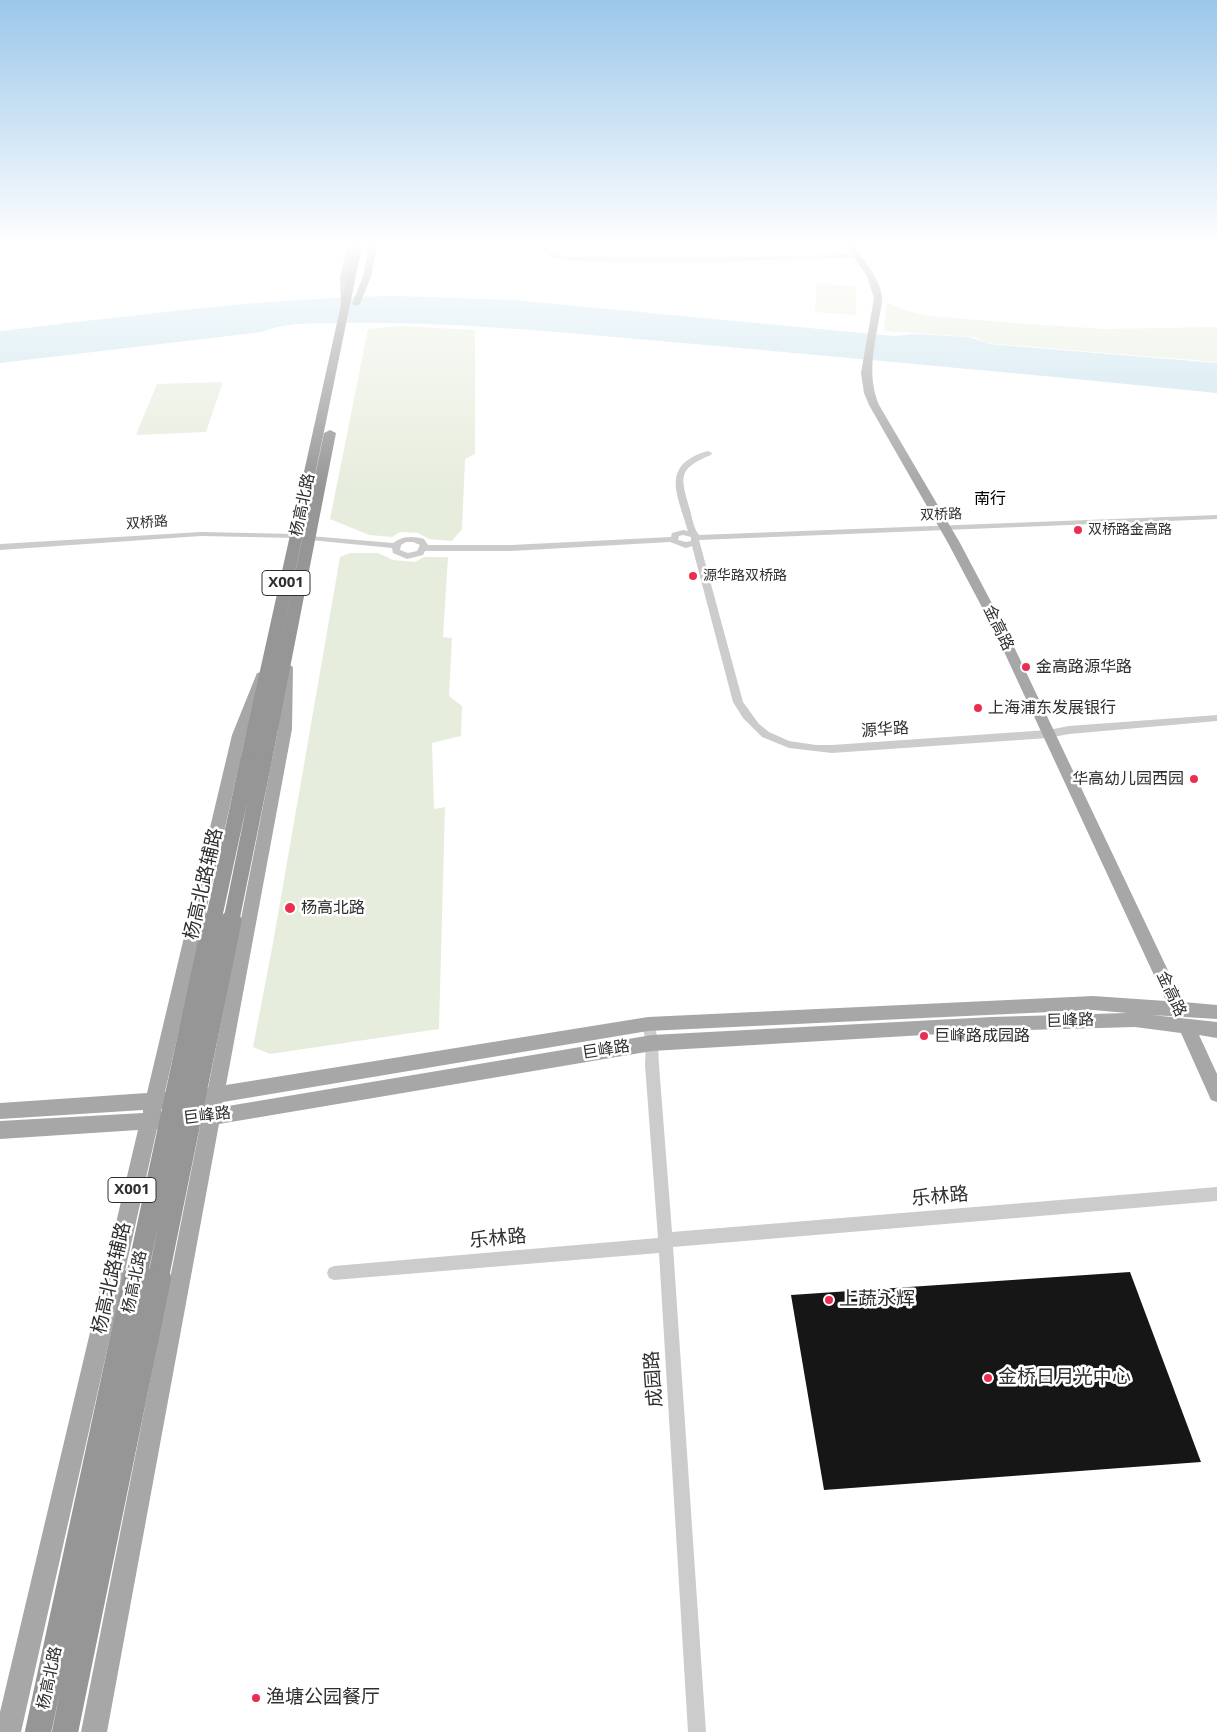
<!DOCTYPE html>
<meta charset="utf-8">
<style>
body{margin:0}
canvas{display:block;background:#fff}
</style>
<canvas width="1217" height="1732"></canvas>
<script>
const c = document.querySelector('canvas').getContext('2d');
c.lineJoin = 'round';
function fillPath(path, color) {
  c.fillStyle = color;
  c.fill(path, 'evenodd');
}
function stroke(path, color, width, dash) {
  c.strokeStyle = color;
  c.lineWidth = width;
  c.lineCap = dash ? 'butt' : 'round';
  c.setLineDash(dash || []);
  c.stroke(path);
}
function drawText(font, color, halo, rows, align = 'center') {
  c.font = font + ' "Open Sans","Noto Sans SC",sans-serif';
  c.lineWidth = 5;
  c.setLineDash([]);
  c.textBaseline = 'middle';
  c.strokeStyle = halo;
  c.fillStyle = color;
  for (const [text, x, y, turn = 0] of rows) {
    c.save();
    c.translate(x, y);
    c.rotate((+turn || 0) * Math.PI / 180);
    c.textAlign = isNaN(turn) ? turn : align;
    if (halo) c.strokeText(text, 0, 0);
    c.fillText(text, 0, 0);
    c.restore();
  }
}
const green = new Path2D(`
 M 817,284 L 856,286 L 856,315 L 815,312 Z
 M 887,302 L 903,310 L 929,316 L 1014,323 L 1104,329 L 1217,327 L 1217,362 L 986,343 L 974,337 L 884,331 Z
 M 400,326 L 475,330 L 475,454 L 465,459 L 462,529 L 452,541 L 429,539 L 418,533 L 400,532 L 392,537 L 369,535 L 330,519 L 368,329 Z
 M 223,382 L 206,432 L 136,435 L 157,384 Z
 M 350,553 L 378,553 L 393,560 L 415,562 L 424,557 L 448,557 L 443,637 L 452,638 L 449,696 L 462,706 L 461,736 L 432,743 L 434,809 L 445,807 L 439,1029 L 270,1054 L 253,1047 L 273,943 L 340,557 Z`);
const water = new Path2D(`
 M 395,296 L 513,300 L 894,336 L 914,334 L 969,337 L 989,344 L 1217,363 L 1217,393 C 1001,371 785,352 569,333 C 494,327 419,322 343,323 C 318,324 287,321 262,332 L 0,363 L 0,331 C 132,316 262,298 395,296 Z`);
const stream = new Path2D(`
 M 1214,246 L 1217,248`);
const building = new Path2D(`
 M 1130,1272 L 1201,1462 L 824,1490 L 791,1295 Z`);
const minor = new Path2D(`
 M 543,246 L 549,246 L 549,250 L 558,255 L 572,257 L 703,258 L 856,254 L 859,256 L 856,258 L 703,262 L 572,261 L 555,258 L 544,252 Z
 M 708,451 L 712,453 L 711,455 C 676,469 681,478 690,510 C 692,518 694,529 699,535 L 1217,515 L 1217,519 L 699,540 L 743,702 L 759,724 L 769,732 L 789,741 L 816,745 L 832,745 L 1048,730 L 1069,726 L 1217,715 L 1217,721 L 1069,734 L 1048,738 L 832,753 L 789,748 L 762,737 L 743,718 L 733,702 L 692,546 L 686,548 L 670,542 L 511,551 L 425,551 L 423,555 L 407,559 L 393,553 L 392,548 L 310,540 L 306,538 L 310,536 L 393,543 C 403,536 412,536 424,539 L 428,545 L 511,545 L 671,537 L 672,533 L 683,530 L 688,531 C 678,495 659,465 708,451 ZM 683,535 L 691,537 L 691,541 L 686,542 L 678,540 L 679,536 ZM 406,542 L 413,542 L 420,545 L 417,551 L 408,553 L 400,550 L 401,545 Z
 M 201,532 L 297,534 L 301,536 L 297,538 L 201,536 L 0,550 L 0,544 Z
 M 648,1018 L 652,1020 C 659,1034 658,1050 659,1065 L 672,1232 L 1217,1187 L 1217,1201 L 673,1247 L 706,1732 L 688,1732 L 659,1253 L 334,1280 L 329,1278 L 327,1273 L 329,1268 L 334,1266 L 658,1238 L 645,1065 L 646,1043 L 642,1024 L 644,1020 Z`);
const major = new Path2D(`
 M 347,246 L 355,246 L 348,278 L 349,305 L 345,307 L 341,305 L 340,278 Z
 M 369,246 L 377,246 L 371,277 L 360,304 L 356,306 L 352,304 L 363,277 Z
 M 846,246 L 854,246 C 864,261 879,277 882,296 C 883,303 880,311 879,319 C 874,348 867,376 879,405 L 960,543 L 1006,630 L 1183,1002 L 1217,1005 L 1217,1019 L 1152,1015 L 1217,1022 L 1217,1038 L 1199,1035 L 1217,1074 L 1217,1102 L 1211,1100 L 1181,1033 L 1135,1027 L 992,1031 L 652,1051 L 219,1124 L 107,1732 L 81,1732 L 200,1126 L 157,1129 L 21,1732 L 0,1732 L 0,1712 L 138,1130 L 0,1139 L 0,1121 L 143,1113 L 143,1110 L 0,1119 L 0,1103 L 147,1093 L 232,735 L 257,673 L 262,672 L 268,676 L 246,735 L 165,1092 L 208,1088 L 278,729 L 281,667 L 287,663 L 293,667 L 292,729 L 226,1085 L 648,1017 L 1093,996 L 1166,1001 L 994,630 L 948,543 L 869,405 L 864,393 L 861,373 L 874,298 L 867,276 ZM 1093,1010 L 1127,1013 L 992,1017 L 652,1035 L 222,1107 L 223,1102 L 648,1031 ZM 204,1105 L 204,1109 L 161,1112 L 161,1109 Z`);
const highway = new Path2D(`
 M 354,246 L 362,246 L 280,646 L 324,433 L 330,430 L 336,433 L 272,760 L 270,764 L 264,766 L 258,764 L 256,760 L 254,765 L 248,767 L 242,765 L 240,761 Z`);
const highwayBridgeFar2 = new Path2D(`
 M 213,922 L 248,761
 M 231,922 L 264,760`);
const highwayBridgeFar1 = new Path2D(`
 M 136,1279 L 213,921
 M 158,1279 L 231,921`);
const highwayBridge = new Path2D(`
 M 38,1732 L 136,1278
 M 65,1732 L 158,1278`);
const markers = [
 [1078,530,5,"#eb2d4f"],
 [693,576,5,"#eb2d4f"],
 [1026,667,5,"#eb2d4f"],
 [978,708,5,"#eb2d4f"],
 [1194,779,5,"#eb2d4f"],
 [290,908,6,"#eb2d4f"],
 [924,1036,5,"#eb2d4f"],
 [829,1300,5,"#eb2d4f"],
 [988,1378,5,"#eb2d4f"],
 [256,1698,5,"#eb2d4f"]
];
const farStreetnames = [
 ["双桥路",941,515,-2],
 ["双桥路",147,523,-4]
];
const farPoinames = [
 ["双桥路金高路",1088,530],
 ["源华路双桥路",703,576]
];
const shields = [
 [286,583,48],
 [132,1190,48]
];
const shieldNames = [
 ["X001",286,583],
 ["X001",132,1190]
];
const farQuarternames = [
 ["南行",990,499]
];
const streetNames = [
 ["杨高北路",303,505,-78],
 ["金高路",998,628,64],
 ["源华路",885,730,-4],
 ["金高路",1171,994,65],
 ["巨峰路",1070,1021,-2],
 ["巨峰路",606,1050,-9],
 ["巨峰路",207,1116,-7],
 ["杨高北路",135,1282,-78],
 ["杨高北路",50,1678,-78]
];
const poiNames = [
 ["金高路源华路",1036,667],
 ["上海浦东发展银行",988,708],
 ["华高幼儿园西园",1184,779,"right"],
 ["杨高北路",301,908],
 ["巨峰路成园路",934,1036]
];
const nearStreetnames = [
 ["杨高北路辅路",204,884,-77],
 ["乐林路",940,1197,-5],
 ["乐林路",498,1239,-5],
 ["杨高北路辅路",112,1278,-77],
 ["成园路",654,1379,-94]
];
const nearPoinames = [
 ["上蔬永辉",839,1300],
 ["金桥日月光中心",998,1378],
 ["渔塘公园餐厅",266,1698]
];
fillPath(green, '#e7eddd');
fillPath(water, '#c9e3ed');
stroke(stream, '#c9e3ed', 2);
fillPath(building, '#161616');
fillPath(minor, '#ccc');
fillPath(major, '#a7a7a7');
fillPath(highway, '#969696');
stroke(highwayBridgeFar2, '#969696', 16);
stroke(highwayBridgeFar1, '#969696', 21);
stroke(highwayBridge, '#969696', 26);
const sky = c.createLinearGradient(0, 0, 0, 488);
sky.addColorStop(0, '#9bc7ea');
sky.addColorStop(0.5, '#fff');
sky.addColorStop(1, '#ffffff00');
c.fillStyle = sky;
c.fillRect(0, 0, 1217, 488);
for (const [x, y, r, color] of markers) {
  const dot = new Path2D();
  dot.arc(x, y, r, 0, 2 * Math.PI);
  c.fillStyle = color;
  c.fill(dot);
  stroke(dot, '#fff', 2);
}
drawText('14px', '#2f2f2f', '#fff', farStreetnames);
drawText('14px', '#2f2f2f', '#fff', farPoinames, 'left');
for (const [x, y, w] of shields) {
  const box = new Path2D();
  box.roundRect(x - w / 2, y - 12.5, w, 25, 4);
  c.fillStyle = '#fff';
  c.fill(box);
  stroke(box, '#2f2f2f', 1);
}
drawText('bold 15px', '#2f2f2f', null, shieldNames);
drawText('16px', '#000', '#fff', farQuarternames);
drawText('16px', '#2f2f2f', '#fff', streetNames);
drawText('16px', '#2f2f2f', '#fff', poiNames, 'left');
drawText('19px', '#2f2f2f', '#fff', nearStreetnames);
drawText('19px', '#2f2f2f', '#fff', nearPoinames, 'left');
</script>
